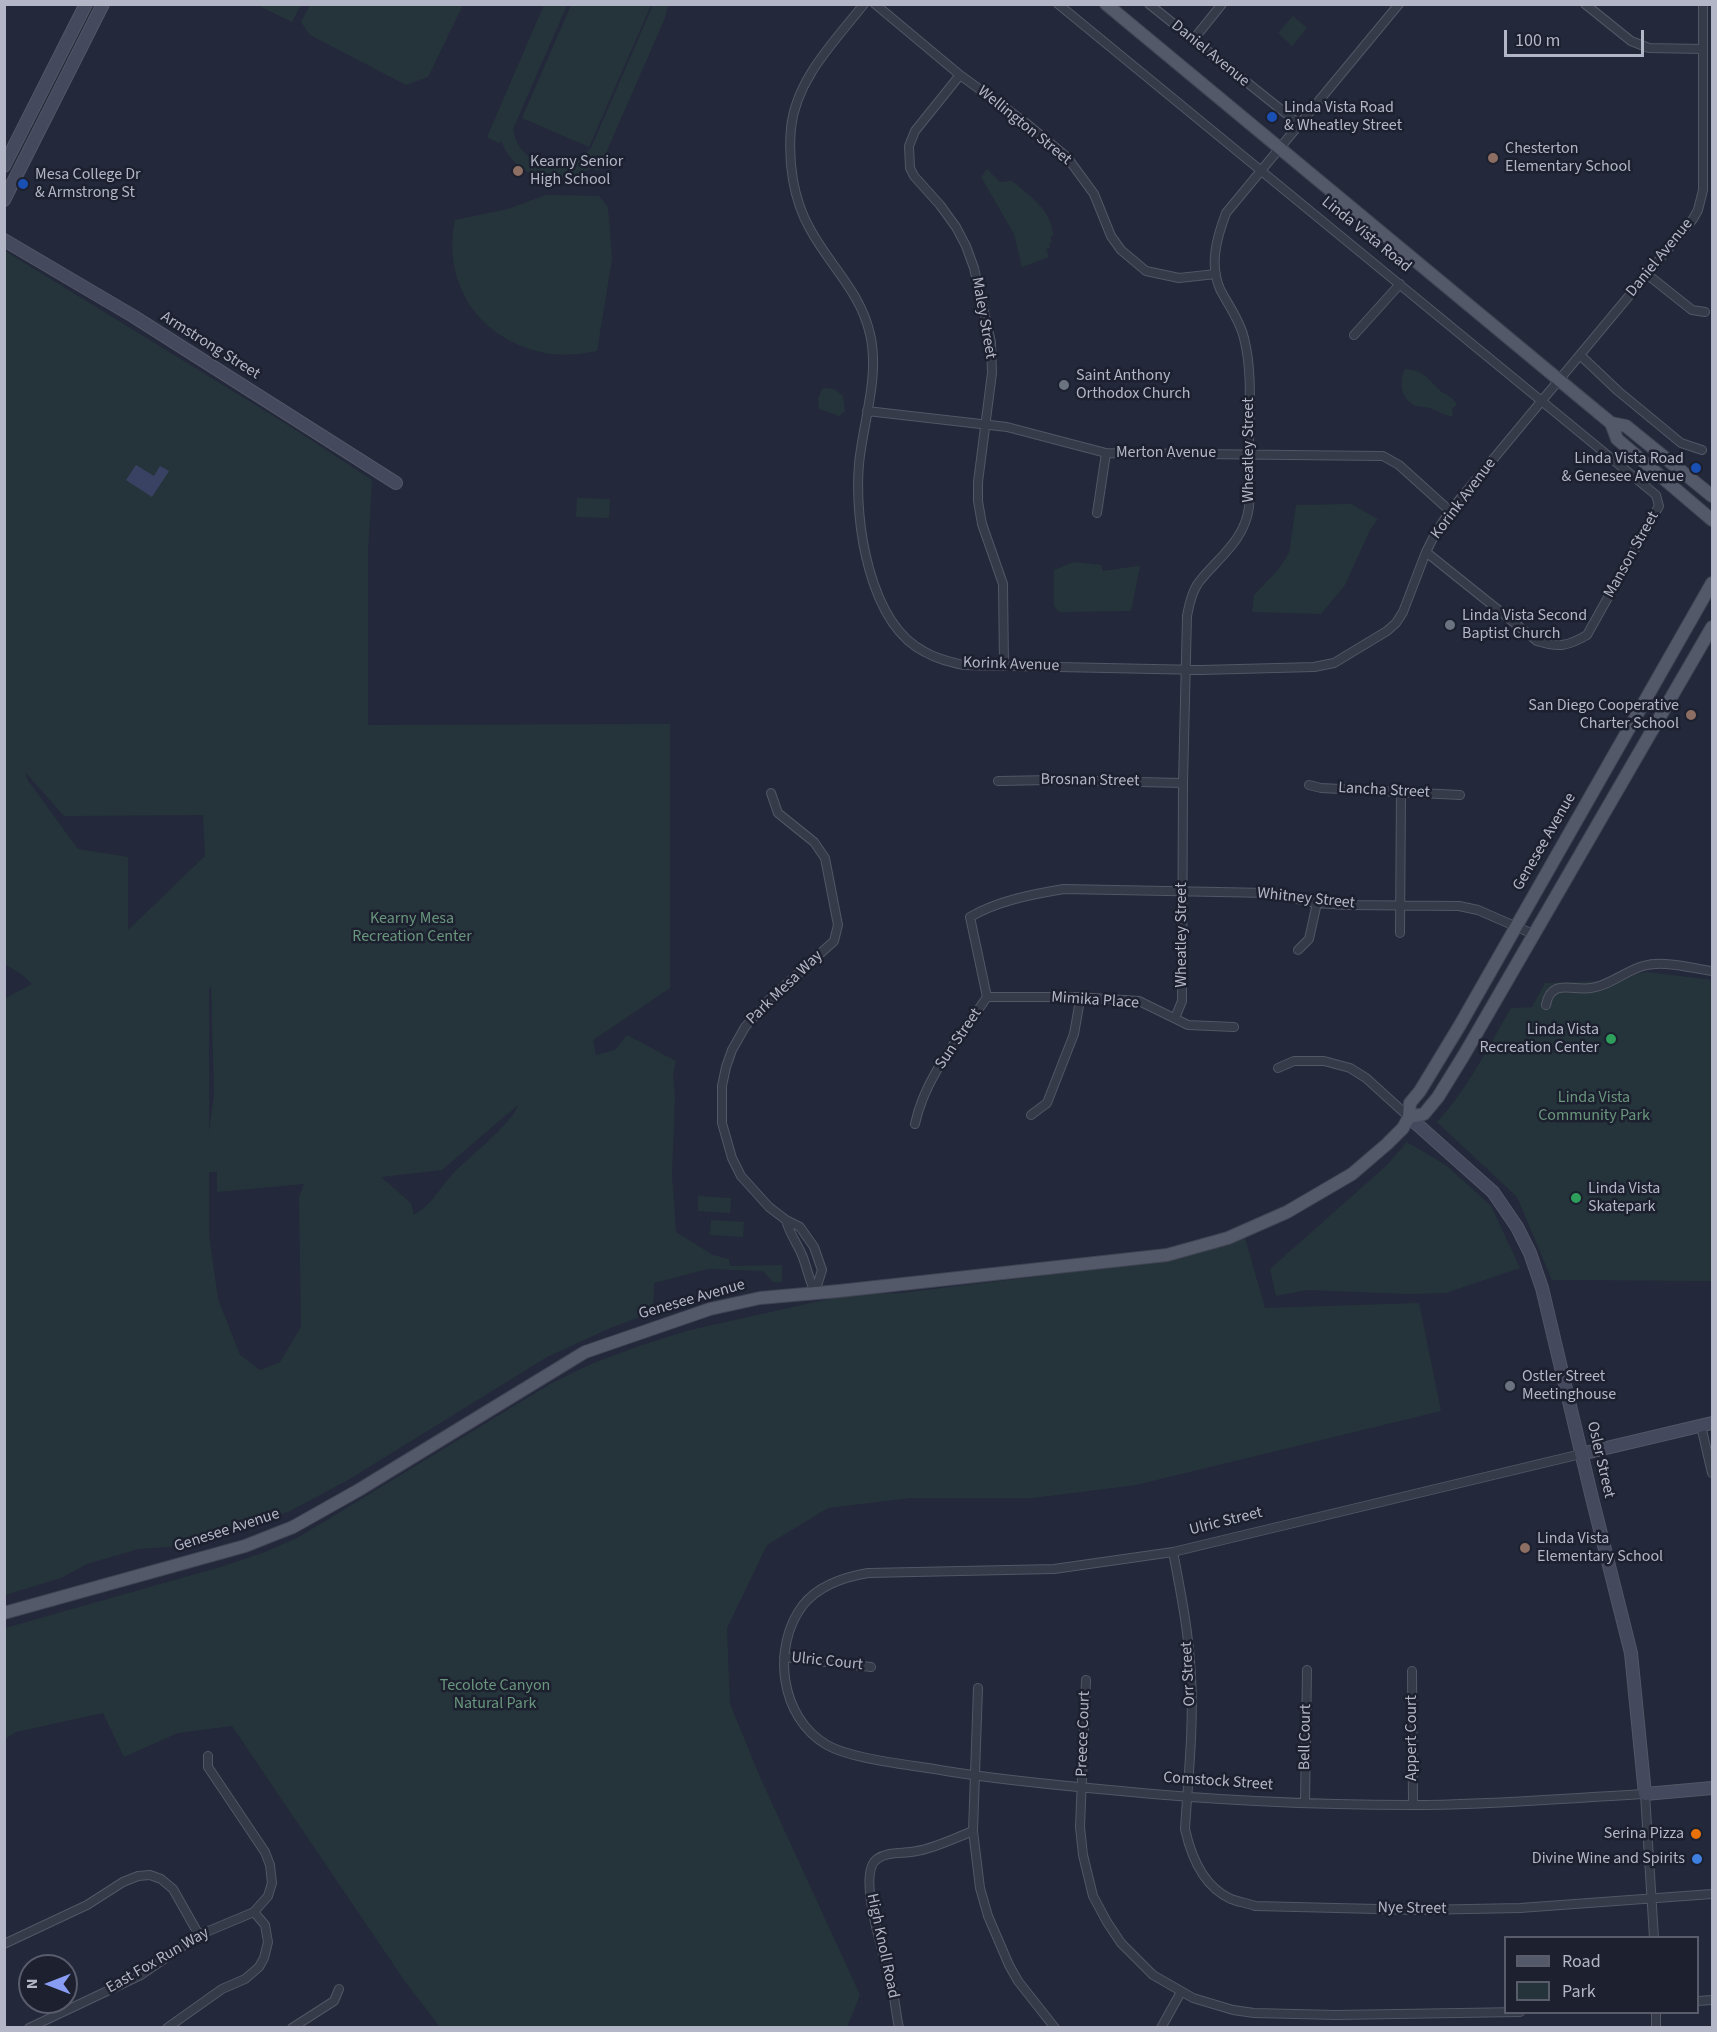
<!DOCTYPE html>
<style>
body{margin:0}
#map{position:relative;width:1717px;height:2032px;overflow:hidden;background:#23283a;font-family:"Source Sans 3",sans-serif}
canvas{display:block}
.frame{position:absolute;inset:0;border:6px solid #b2b6c6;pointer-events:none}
.legend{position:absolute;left:1504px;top:1936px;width:195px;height:78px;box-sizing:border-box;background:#1c202f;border:2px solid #585c6b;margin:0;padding:8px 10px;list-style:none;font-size:18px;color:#b2b6c6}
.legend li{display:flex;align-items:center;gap:12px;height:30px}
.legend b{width:30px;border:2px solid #585c6b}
.north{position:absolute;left:18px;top:1954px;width:60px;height:60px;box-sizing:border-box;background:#1c202f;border:2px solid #585c6b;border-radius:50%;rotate:270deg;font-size:16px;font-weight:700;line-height:24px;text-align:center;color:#b2b6c6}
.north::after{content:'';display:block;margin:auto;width:21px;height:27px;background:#899df4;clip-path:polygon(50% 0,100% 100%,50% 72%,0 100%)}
.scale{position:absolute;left:1504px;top:30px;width:140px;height:27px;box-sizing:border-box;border:3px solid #b2b6c6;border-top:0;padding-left:8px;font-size:18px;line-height:21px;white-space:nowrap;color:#b2b6c6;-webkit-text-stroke:4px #1c202f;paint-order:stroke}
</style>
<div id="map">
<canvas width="1717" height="2032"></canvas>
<div class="frame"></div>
<ul class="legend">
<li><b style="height:8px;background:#54596a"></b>Road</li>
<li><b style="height:16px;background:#25343b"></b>Park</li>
</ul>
<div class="north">N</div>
<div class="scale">100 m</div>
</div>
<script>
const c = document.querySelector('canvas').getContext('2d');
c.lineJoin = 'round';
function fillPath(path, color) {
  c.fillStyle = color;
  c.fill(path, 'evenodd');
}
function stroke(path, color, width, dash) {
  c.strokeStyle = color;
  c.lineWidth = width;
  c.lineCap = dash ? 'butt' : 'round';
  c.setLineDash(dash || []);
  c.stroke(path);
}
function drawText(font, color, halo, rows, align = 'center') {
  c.font = font + ' "Source Sans 3",sans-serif';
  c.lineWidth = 5;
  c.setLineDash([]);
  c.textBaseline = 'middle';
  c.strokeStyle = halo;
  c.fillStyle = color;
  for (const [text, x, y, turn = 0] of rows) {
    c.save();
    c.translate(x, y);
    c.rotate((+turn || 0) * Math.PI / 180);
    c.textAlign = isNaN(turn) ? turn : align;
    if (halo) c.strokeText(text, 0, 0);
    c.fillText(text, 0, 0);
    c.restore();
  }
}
const green = new Path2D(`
 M 257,5 L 301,5 L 292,22 Z
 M 310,5 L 310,4 L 463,5 L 428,77 L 406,85 L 310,35 L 301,22 Z
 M 544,5 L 567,5 L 513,129 C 520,170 566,175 591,148 L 653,5 L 668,5 L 665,18 L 598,171 L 591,168 C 558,191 516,178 501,141 L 499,143 L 487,137 Z
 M 571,5 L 651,5 L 589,147 L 522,118 Z
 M 1293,16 L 1307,28 L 1292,46 L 1278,33 Z
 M 987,169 L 1000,182 L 1012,181 L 1016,184 C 1033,199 1051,210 1053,235 L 1050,237 L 1052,242 L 1049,244 L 1050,248 L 1046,249 L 1049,257 L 1022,267 L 1014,234 L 981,177 Z
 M 546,195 L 599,196 L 608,207 L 612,259 L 597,351 C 577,355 557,357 537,351 C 477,336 442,281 455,220 L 508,209 Z
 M 5,251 L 291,427 L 372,480 L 368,552 L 368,725 L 670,724 L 670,988 L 593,1040 L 596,1055 L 615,1050 L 627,1035 L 676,1061 L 673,1075 L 675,1097 L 672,1174 L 676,1232 L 713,1255 L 729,1259 L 730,1266 L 782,1265 L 782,1282 L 773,1282 L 763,1271 L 708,1269 L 654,1283 L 653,1312 L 608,1329 L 547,1357 L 348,1480 L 290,1511 L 224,1534 L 181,1546 L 139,1549 L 87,1564 L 61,1578 L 5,1595 L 4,999 L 32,984 L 20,973 L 4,964 ZM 26,773 L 64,816 L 203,815 L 205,856 L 128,930 L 128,857 L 78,849 L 27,779 ZM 211,986 L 214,1094 L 209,1132 L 209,989 ZM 518,1105 C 510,1127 466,1158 450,1177 C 439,1190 429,1207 414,1215 L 411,1203 L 381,1177 L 442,1170 ZM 209,1172 L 217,1172 L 217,1192 L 304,1184 L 299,1197 L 301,1327 L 280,1362 L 260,1370 L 240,1355 L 218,1299 L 209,1235 Z
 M 1405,369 C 1422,370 1427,377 1438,389 C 1445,395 1453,396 1457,405 L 1452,408 L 1453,417 C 1445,415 1438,411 1430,408 C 1426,407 1421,407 1416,406 C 1401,399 1398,383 1405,369 Z
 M 826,388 L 834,389 L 843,396 L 845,411 L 839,416 L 819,409 L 818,399 L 822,389 Z
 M 577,498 L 610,499 L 609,518 L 576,517 Z
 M 1351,504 L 1378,519 L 1370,530 L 1345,585 L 1321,614 L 1252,612 L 1254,595 L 1278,570 L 1289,553 L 1296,505 Z
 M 1074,562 L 1101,565 L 1103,571 L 1137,566 L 1140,567 L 1131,611 L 1059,612 L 1054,606 L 1054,570 Z
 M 1647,972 L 1712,980 L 1712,1281 L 1552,1280 L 1517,1197 L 1437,1122 C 1468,1089 1488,1047 1511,1008 L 1532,1007 L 1545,983 L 1598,981 L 1613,984 L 1637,974 Z
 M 1407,1142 L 1447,1166 L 1491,1206 L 1520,1268 L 1446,1293 L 1408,1294 L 1307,1290 L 1276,1296 L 1270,1269 L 1386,1166 Z
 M 698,1196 L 731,1198 L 730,1213 L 698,1211 Z
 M 711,1220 L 744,1222 L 743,1237 L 710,1235 Z
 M 1245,1238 L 1265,1308 L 1419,1303 L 1441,1411 L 1136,1485 L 1033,1498 L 911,1498 L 828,1508 L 767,1545 L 727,1628 L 730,1704 L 760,1777 L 860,1995 L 847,2027 L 440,2027 L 404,1980 L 232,1726 L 178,1733 L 124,1757 L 103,1713 L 16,1732 L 5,1739 L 5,1628 L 224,1566 L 265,1552 L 299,1537 L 550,1384 L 591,1364 L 639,1346 L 690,1330 L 851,1294 L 901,1293 L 1155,1262 L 1228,1245 Z`);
const water = new Path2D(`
 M 136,465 L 154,476 L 160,466 L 169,471 L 152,497 L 126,480 Z`);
const street = new Path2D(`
 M 864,4 C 835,41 796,79 791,128 C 788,162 793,199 810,229 C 830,266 860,291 870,334 C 880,376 863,422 859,464 C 854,521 869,624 925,652 C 937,659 950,662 963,665 L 1201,670 L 1314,667 L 1334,663 L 1387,631 L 1396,623 L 1403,612 L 1426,552 L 1436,532 L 1450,511 L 1693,219 L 1698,210 L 1703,190 L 1703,4
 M 875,4 L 960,75 L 1026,123 L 1067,157 L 1094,194 L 1111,236 L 1121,250 L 1146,271 L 1179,278 L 1216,274
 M 1058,4 L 1656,495 L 1659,506 L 1587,635 C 1568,646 1559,648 1537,641 L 1426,552
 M 1149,4 L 1299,124
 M 1585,4 L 1631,41 L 1649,48 L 1703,49
 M 1193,40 L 1222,4
 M 960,75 L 915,131 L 909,146 L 910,168 L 914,176 L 940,205 L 956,227 L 966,246 L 974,268 L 991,342 L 992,373 L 978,482 L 978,501 L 982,524 L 1003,584 L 1004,665
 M 1648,275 L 1692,310 L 1705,312
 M 1354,335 L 1400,284
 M 1580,355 L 1618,391 L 1681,443 L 1702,450
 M 867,411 L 1007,427 L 1106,453 L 1383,456 L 1399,465 L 1450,511
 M 1097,513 L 1106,453
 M 998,781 L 1051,780 L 1183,783
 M 1309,785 L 1321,788 L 1460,795
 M 771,793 L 778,813 L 814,842 L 825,858 L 838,925 L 834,941 L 768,1001 L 745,1027 L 732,1050 L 726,1067 L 722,1086 L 722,1123 L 732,1158 L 741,1176 L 769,1207 L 786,1220 L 800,1227 L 814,1247 L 822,1270 L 815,1292
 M 1400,933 L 1401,791
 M 1298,950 L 1309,939 L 1317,903
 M 987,997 L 1078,997 L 1139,1001 L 1188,1025 L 1234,1027
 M 1546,1005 C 1551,978 1572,991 1591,988 C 1609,986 1625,971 1643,966 C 1665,960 1690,968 1712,971
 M 1175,1018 L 1182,1001 L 1183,783 L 1187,616 C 1189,605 1192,591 1199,582 C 1218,558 1245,540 1249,507 C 1251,488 1249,467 1249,448 C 1249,412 1253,373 1244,338 C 1240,320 1228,305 1220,289 C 1209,264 1217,237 1226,213 L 1399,4
 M 1278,1068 L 1294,1061 L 1324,1061 L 1350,1068 L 1366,1078 L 1409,1117
 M 1031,1115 L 1047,1103 L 1074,1034 L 1079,1006 L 1078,997
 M 915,1124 C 925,1076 960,1037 987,997 L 970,917 C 997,901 1033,894 1064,889 L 1269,893 L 1317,903 L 1346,905 L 1459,906 L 1478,910 L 1533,934
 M 786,1220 C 789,1233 797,1243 802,1255 C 807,1267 809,1280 815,1292
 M 1701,1426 L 1712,1473
 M 1581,1454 L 1173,1552 L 1054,1569 L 868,1573 C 844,1577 819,1585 803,1605 C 771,1647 780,1718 827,1745 C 853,1760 915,1765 946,1771 C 1000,1780 1055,1785 1110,1790 C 1210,1800 1311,1805 1412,1805 C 1489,1805 1567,1798 1645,1794 L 1654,1938
 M 1173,1552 C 1181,1593 1189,1634 1191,1676 C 1194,1727 1188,1779 1185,1829 C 1191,1856 1204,1887 1231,1899 C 1239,1902 1247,1903 1255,1906 L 1418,1910 L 1520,1908 L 1712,1894
 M 784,1657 L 871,1667
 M 1412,1671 L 1413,1805
 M 1086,1680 L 1080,1827 L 1083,1855 L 1093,1896 L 1107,1922 L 1121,1943 L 1153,1975 L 1193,1998 L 1233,2010 L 1254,2013 L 1336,2015 L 1520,2012
 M 978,1688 L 973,1831 L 980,1888 L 988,1916 L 1009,1965 L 1018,1981 L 1055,2028
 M 1305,1803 L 1307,1670
 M 4,1944 L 87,1905 L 123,1882 L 138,1876 L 150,1875 L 161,1879 L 173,1889 L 199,1935
 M 1698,2001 L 1712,2000
 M 1656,2012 L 1656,2028
 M 29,2028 L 141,1975 L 199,1935 L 254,1912 L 268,1896 L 272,1883 L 270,1865 L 265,1852 L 208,1767 L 208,1756
 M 167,2028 L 222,1989 L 245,1979 L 259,1967 L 264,1958 L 268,1942 L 265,1925 L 254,1912
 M 292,2028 L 334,2001 L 339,1989
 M 899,2028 C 896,2014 895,2000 892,1987 C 887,1962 855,1875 877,1859 C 888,1851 903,1854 917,1851 C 935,1848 955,1838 973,1831
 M 1161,2028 L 1181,1992`);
const secondary = new Path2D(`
 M 4,166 L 86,4
 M 4,200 L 103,4
 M 4,240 L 133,316 L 396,483
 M 1409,1117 L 1493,1192 L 1517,1227 L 1530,1253 L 1542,1288 L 1592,1498 L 1631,1653 L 1645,1794 L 1712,1788
 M 1581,1454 L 1712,1423`);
const primary = new Path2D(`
 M 1106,4 L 1594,409 L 1611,423 L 1617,439 L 1712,520
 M 1611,423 L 1626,426 L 1712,496
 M 1409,1117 L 1424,1114 L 1438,1097 L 1464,1055 L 1712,627
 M 4,1613 L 245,1546 L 293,1527 L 357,1491 L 585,1352 L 710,1309 L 760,1298 L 839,1291 L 1167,1255 L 1228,1238 L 1287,1212 L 1352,1174 L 1387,1144 L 1403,1128 L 1409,1117 L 1410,1103 L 1420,1091 L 1460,1025 L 1712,583`);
const markers = [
 [1272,117,6,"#1a4fb4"],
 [1493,158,6,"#8d6e63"],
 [518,171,6,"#8d6e63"],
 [23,184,6,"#1a4fb4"],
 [1064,385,6,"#6b7280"],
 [1696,468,6,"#1a4fb4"],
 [1450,625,6,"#6b7280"],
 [1691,715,6,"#8d6e63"],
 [1611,1039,6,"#2e9e5b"],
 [1576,1198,6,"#2e9e5b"],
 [1510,1386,6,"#6b7280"],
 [1525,1548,6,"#8d6e63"],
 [1696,1834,6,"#e8710a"],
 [1697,1859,6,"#3f7fe0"]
];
const streetNames = [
 ["Daniel Avenue",1210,54,39],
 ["Wellington Street",1024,126,39],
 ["Linda Vista Road",1366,235,39],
 ["Daniel Avenue",1660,258,-51],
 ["Maley Street",983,318,80],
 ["Armstrong Street",210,346,32],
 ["Wheatley Street",1249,450,-90],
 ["Merton Avenue",1166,453],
 ["Korink Avenue",1464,499,-53],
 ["Manson Street",1632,555,-61],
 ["Korink Avenue",1011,665,2],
 ["Brosnan Street",1090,781,1],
 ["Lancha Street",1384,791,3],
 ["Genesee Avenue",1545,842,-60],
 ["Whitney Street",1306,899,6],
 ["Wheatley Street",1182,935,-90],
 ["Park Mesa Way",785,988,-44],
 ["Mimika Place",1095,1001,4],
 ["Sun Street",959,1039,-56],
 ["Genesee Avenue",692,1300,-16],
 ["Osler Street",1600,1460,77],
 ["Ulric Street",1226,1522,-14],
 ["Genesee Avenue",227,1531,-18],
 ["Ulric Court",827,1662,6],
 ["Orr Street",1189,1674,-93],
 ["Preece Court",1084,1734,-88],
 ["Bell Court",1306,1737,-89],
 ["Appert Court",1412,1738,-90],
 ["Comstock Street",1218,1782,4],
 ["Nye Street",1412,1909,1],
 ["High Knoll Road",882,1946,78],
 ["East Fox Run Way",158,1961,-30]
];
const poiNames = [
 ["Linda Vista Road",1284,108],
 ["& Wheatley Street",1284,126],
 ["Chesterton",1505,149],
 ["Elementary School",1505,167],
 ["Kearny Senior",530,162],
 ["High School",530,180],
 ["Mesa College Dr",35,175],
 ["& Armstrong St",35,193],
 ["Saint Anthony",1076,376],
 ["Orthodox Church",1076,394],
 ["Linda Vista Road",1684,459,"right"],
 ["& Genesee Avenue",1684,477,"right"],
 ["Linda Vista Second",1462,616],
 ["Baptist Church",1462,634],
 ["San Diego Cooperative",1679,706,"right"],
 ["Charter School",1679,724,"right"],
 ["Linda Vista",1599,1030,"right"],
 ["Recreation Center",1599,1048,"right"],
 ["Linda Vista",1588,1189],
 ["Skatepark",1588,1207],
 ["Ostler Street",1522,1377],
 ["Meetinghouse",1522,1395],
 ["Linda Vista",1537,1539],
 ["Elementary School",1537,1557],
 ["Serina Pizza",1684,1834,"right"],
 ["Divine Wine and Spirits",1685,1859,"right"]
];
const parkNames = [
 ["Kearny Mesa",412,919],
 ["Recreation Center",412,937],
 ["Linda Vista",1594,1098],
 ["Community Park",1594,1116],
 ["Tecolote Canyon",495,1686],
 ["Natural Park",495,1704]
];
fillPath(green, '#25343b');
fillPath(water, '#394263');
stroke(street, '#525665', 10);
stroke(secondary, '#525665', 14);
stroke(primary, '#404453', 14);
stroke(street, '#363b4a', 8);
stroke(secondary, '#45495d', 12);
stroke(primary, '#54596a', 12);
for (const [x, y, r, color] of markers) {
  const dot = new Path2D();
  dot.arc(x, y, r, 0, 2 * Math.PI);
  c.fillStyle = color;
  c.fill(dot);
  stroke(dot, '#1c202f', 2);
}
drawText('16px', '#b2b6c6', '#1c202f', streetNames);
drawText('16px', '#b2b6c6', '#1c202f', poiNames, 'left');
drawText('16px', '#69967c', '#1c202f', parkNames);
</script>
